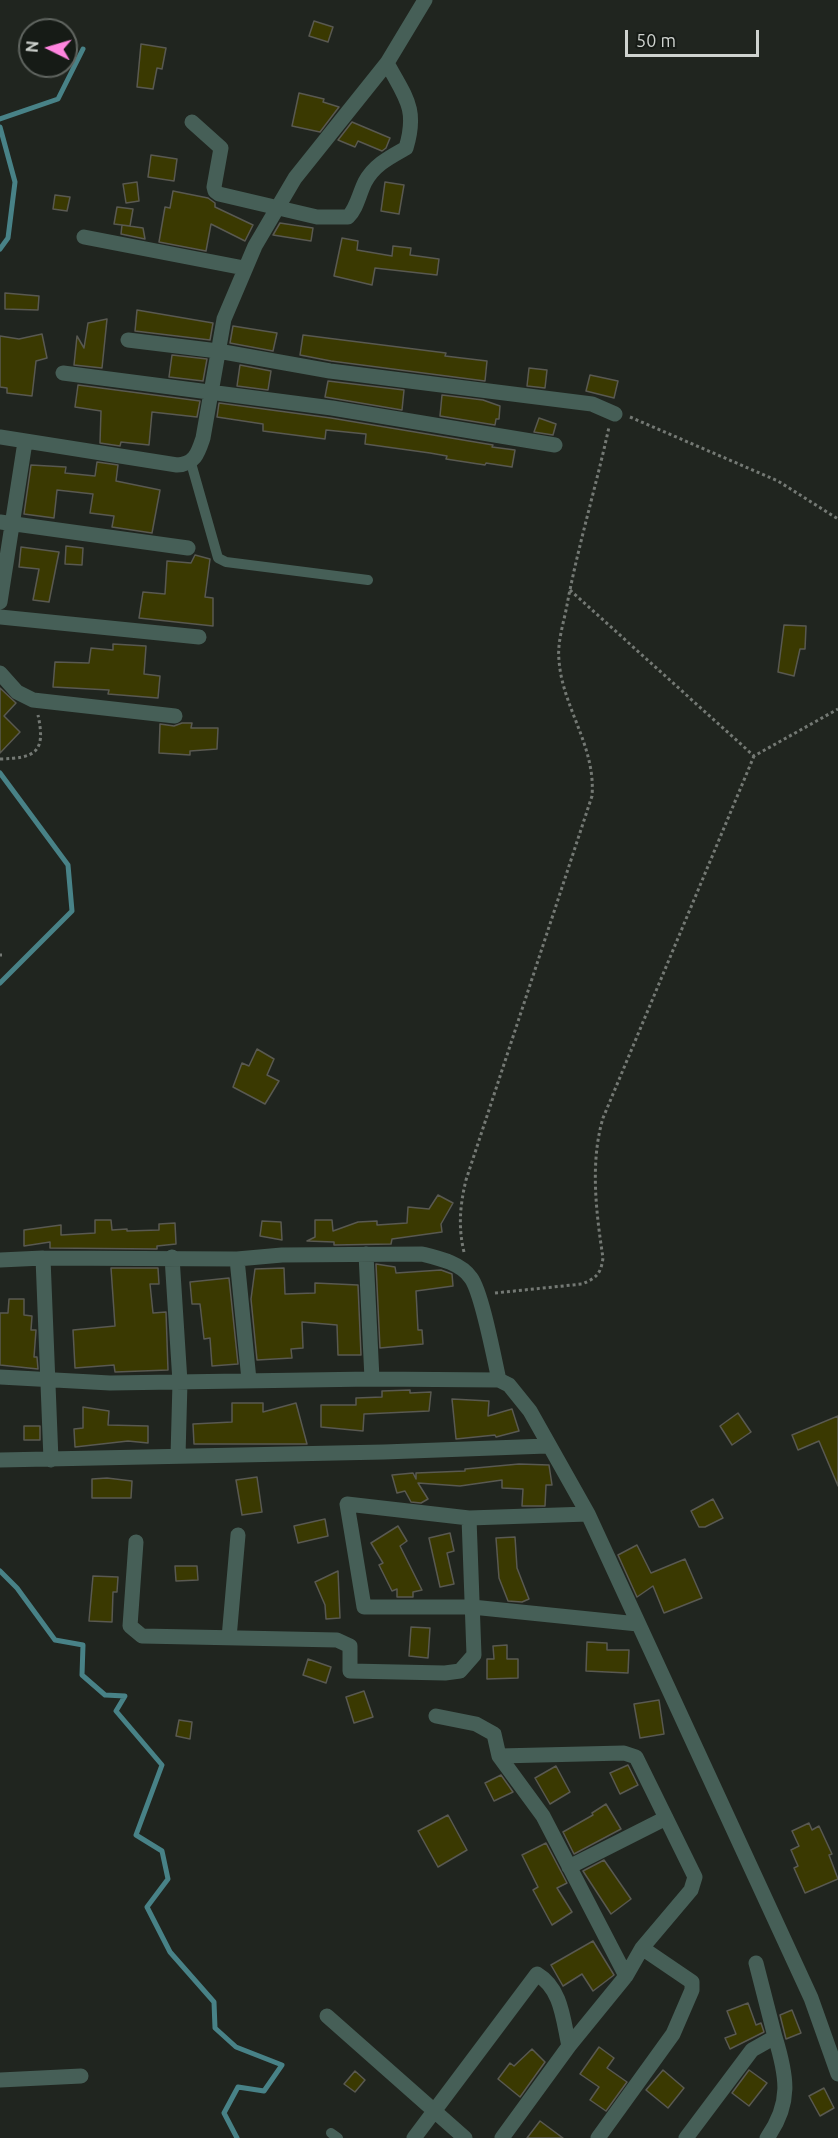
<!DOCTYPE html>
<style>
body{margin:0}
#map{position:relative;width:838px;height:2138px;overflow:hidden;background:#20251f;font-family:Ubuntu,sans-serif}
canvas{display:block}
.north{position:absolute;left:18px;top:18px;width:60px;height:60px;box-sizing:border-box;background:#161b16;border:2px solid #606560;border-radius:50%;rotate:275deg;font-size:16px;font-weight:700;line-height:24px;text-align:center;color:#cfd3cf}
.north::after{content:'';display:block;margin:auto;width:21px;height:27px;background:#ff85df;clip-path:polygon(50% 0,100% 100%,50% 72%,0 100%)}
.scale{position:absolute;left:625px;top:30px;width:134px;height:27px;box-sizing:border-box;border:3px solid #cfd3cf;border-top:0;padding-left:8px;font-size:18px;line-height:21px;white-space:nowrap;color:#cfd3cf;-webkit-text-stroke:4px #161b16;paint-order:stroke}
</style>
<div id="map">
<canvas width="838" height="2138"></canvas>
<div class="north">N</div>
<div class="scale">50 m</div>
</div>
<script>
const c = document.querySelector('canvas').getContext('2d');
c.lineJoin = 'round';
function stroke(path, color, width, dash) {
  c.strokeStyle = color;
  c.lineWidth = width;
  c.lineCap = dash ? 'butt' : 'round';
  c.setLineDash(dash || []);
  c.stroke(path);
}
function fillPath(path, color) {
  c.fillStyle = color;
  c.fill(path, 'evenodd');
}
const stream = new Path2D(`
 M 0,119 L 58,99 L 83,49
 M 0,127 L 15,182 L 8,238 L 0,249
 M 0,773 L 68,865 L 72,911 L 0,983
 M 0,1571 L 17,1588 L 55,1640 L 83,1645 L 82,1675 L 105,1695 L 125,1696 L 116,1711 L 162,1765 L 136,1835 L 162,1851 L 168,1879 L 147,1907 L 170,1952 L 214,2002 L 215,2028 L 236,2047 L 282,2065 L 264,2091 L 238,2087 L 224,2113 L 237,2138`);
const building = new Path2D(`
 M 314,21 L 333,27 L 328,42 L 309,36 Z
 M 141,44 L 166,48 L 162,69 L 157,68 L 153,89 L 137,87 Z
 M 299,93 L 324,99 L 323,102 L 339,107 L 320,132 L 292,126 Z
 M 352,122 L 390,138 L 386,148 L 382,151 L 358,141 L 355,147 L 338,140 Z
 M 151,155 L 177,159 L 174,181 L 148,177 Z
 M 137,182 L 139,201 L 126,203 L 123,184 Z
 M 385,182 L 404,185 L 399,214 L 381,211 Z
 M 173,191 L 208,198 L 215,203 L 215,207 L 253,225 L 245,241 L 211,224 L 206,251 L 159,242 L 165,207 L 170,208 Z
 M 55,195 L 70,197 L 67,211 L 53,209 Z
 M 117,207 L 133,209 L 130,226 L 114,224 Z
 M 280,223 L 313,228 L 311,241 L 273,235 Z
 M 122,225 L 143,228 L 145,239 L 121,234 Z
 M 342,238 L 358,241 L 357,250 L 392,256 L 393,246 L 411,248 L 410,255 L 439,259 L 437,275 L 375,268 L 372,285 L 334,276 Z
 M 5,293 L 39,296 L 38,310 L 5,309 Z
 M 137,310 L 213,323 L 210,340 L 135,331 Z
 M 107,319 L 102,368 L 74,365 L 77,336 L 84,348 L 88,323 Z
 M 233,326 L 277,333 L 273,351 L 230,343 Z
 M 42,334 L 47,358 L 36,361 L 32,396 L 7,393 L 7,388 L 0,387 L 0,336 L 19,339 Z
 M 303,335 L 446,353 L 445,356 L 487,361 L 485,381 L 331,361 L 300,355 Z
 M 172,355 L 207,359 L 203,381 L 169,377 Z
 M 240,365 L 271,371 L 268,390 L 237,386 Z
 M 529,368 L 547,370 L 545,388 L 527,386 Z
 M 590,375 L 618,381 L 614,398 L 586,391 Z
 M 328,381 L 404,390 L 402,410 L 325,397 Z
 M 78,385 L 200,401 L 197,417 L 152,412 L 149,445 L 121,442 L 120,446 L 100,443 L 101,411 L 75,407 Z
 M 442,395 L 483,400 L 500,406 L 499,419 L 496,419 L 495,425 L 440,416 Z
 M 219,403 L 331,418 L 493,445 L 492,447 L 515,450 L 512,467 L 486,463 L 485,465 L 446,459 L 447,456 L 430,453 L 365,444 L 366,434 L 326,430 L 325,439 L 263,431 L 263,424 L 217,417 Z
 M 539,418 L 556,424 L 553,435 L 534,432 Z
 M 97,462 L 118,465 L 116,481 L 160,490 L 152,533 L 112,527 L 114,516 L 90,513 L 93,494 L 57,490 L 54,518 L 24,514 L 31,465 L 66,467 L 65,473 L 95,476 Z
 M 66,546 L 83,548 L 82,565 L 65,564 Z
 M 21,547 L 59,552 L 49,602 L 33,600 L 39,569 L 19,567 Z
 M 195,555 L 210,559 L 205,597 L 213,598 L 213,626 L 139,618 L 143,592 L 165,594 L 167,561 L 191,563 Z
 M 784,625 L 806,626 L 805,649 L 800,649 L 794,676 L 778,672 Z
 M 113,644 L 146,646 L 144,674 L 160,676 L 158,698 L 108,694 L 109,690 L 53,687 L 55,662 L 89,663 L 91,648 L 113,650 Z
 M 0,688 L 16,703 L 4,716 L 20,732 L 0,753 Z
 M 182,723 L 192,723 L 191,728 L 218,728 L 217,749 L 190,751 L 190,755 L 159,753 L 160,724 L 174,726 Z
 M 257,1049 L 274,1059 L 267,1075 L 279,1081 L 265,1104 L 233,1087 L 242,1063 L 249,1066 Z
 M 438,1195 L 453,1203 L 441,1224 L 442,1232 L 392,1239 L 391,1244 L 334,1245 L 334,1242 L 307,1241 L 315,1237 L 315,1220 L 332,1220 L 333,1231 L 358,1222 L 377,1221 L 377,1225 L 407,1223 L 408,1207 L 429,1209 Z
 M 95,1220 L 111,1220 L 112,1230 L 127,1229 L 127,1231 L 159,1230 L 159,1224 L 175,1223 L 176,1244 L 157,1246 L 157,1249 L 50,1248 L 50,1242 L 24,1246 L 24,1230 L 61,1225 L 61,1235 L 95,1233 Z
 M 262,1221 L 281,1222 L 282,1240 L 260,1236 Z
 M 376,1264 L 395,1267 L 396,1273 L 441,1270 L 452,1274 L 453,1286 L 416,1291 L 418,1330 L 422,1330 L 423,1344 L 380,1348 Z
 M 111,1268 L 158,1268 L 159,1284 L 150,1284 L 153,1313 L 166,1312 L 168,1370 L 115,1372 L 114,1365 L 75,1368 L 73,1330 L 115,1326 Z
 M 284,1268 L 285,1294 L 315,1293 L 315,1283 L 358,1285 L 361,1355 L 338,1355 L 337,1325 L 302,1322 L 303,1348 L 291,1349 L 292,1358 L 257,1360 L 251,1299 L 255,1269 Z
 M 229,1278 L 238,1364 L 212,1366 L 210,1338 L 204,1339 L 200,1304 L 192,1304 L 190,1282 Z
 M 9,1299 L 24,1299 L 24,1315 L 32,1316 L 31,1330 L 36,1330 L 34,1357 L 37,1357 L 38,1369 L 0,1365 L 0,1313 L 8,1313 Z
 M 410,1390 L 410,1393 L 431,1392 L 429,1411 L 364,1414 L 363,1431 L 321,1427 L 321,1405 L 356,1405 L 356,1398 L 382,1397 L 382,1391 Z
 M 452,1399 L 489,1401 L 488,1416 L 512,1409 L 519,1431 L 496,1437 L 495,1435 L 456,1439 Z
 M 232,1403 L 263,1403 L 263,1412 L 296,1403 L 307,1444 L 194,1444 L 193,1424 L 232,1422 Z
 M 83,1407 L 109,1411 L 108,1425 L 148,1426 L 148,1443 L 128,1441 L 75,1447 L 74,1429 L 83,1428 Z
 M 738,1413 L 751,1432 L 732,1445 L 720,1426 Z
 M 838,1416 L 838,1486 L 819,1441 L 798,1450 L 792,1435 Z
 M 24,1426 L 40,1426 L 40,1440 L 24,1440 Z
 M 519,1464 L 549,1465 L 552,1485 L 546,1485 L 545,1506 L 522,1506 L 523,1489 L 502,1488 L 502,1480 L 460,1486 L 418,1483 L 428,1499 L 421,1503 L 411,1502 L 405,1491 L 397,1493 L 392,1475 L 413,1473 L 416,1479 L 416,1473 L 465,1471 L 465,1469 Z
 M 257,1477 L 262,1512 L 242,1515 L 236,1480 Z
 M 107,1478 L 132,1481 L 131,1498 L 92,1498 L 92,1479 Z
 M 713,1499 L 723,1518 L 705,1527 L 699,1527 L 691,1511 Z
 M 325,1519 L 328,1536 L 298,1543 L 294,1526 Z
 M 398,1526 L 407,1541 L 400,1546 L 422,1590 L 413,1592 L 413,1597 L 397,1597 L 397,1589 L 392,1591 L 379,1565 L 383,1563 L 371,1543 Z
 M 450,1533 L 454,1551 L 447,1553 L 454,1584 L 440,1587 L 429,1538 Z
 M 515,1537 L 517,1568 L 529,1599 L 522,1602 L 508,1601 L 499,1578 L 496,1538 Z
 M 637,1545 L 651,1573 L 685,1559 L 702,1598 L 664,1613 L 653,1586 L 637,1597 L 618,1555 Z
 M 175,1566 L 197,1566 L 198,1580 L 176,1581 Z
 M 338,1571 L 340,1618 L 326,1619 L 325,1605 L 315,1582 Z
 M 93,1576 L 118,1577 L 117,1592 L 113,1592 L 112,1622 L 89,1621 Z
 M 411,1627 L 430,1628 L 428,1658 L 409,1656 Z
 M 587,1642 L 607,1643 L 607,1650 L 629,1650 L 628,1673 L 586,1671 Z
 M 507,1645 L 507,1659 L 518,1659 L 518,1678 L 487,1679 L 487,1659 L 494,1659 L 493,1646 Z
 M 308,1659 L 331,1667 L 326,1683 L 303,1675 Z
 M 364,1691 L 373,1717 L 354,1723 L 346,1697 Z
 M 659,1700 L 664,1734 L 640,1738 L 634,1704 Z
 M 179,1720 L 192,1722 L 190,1739 L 176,1736 Z
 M 628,1765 L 638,1785 L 620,1794 L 610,1773 Z
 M 556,1766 L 570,1792 L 550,1804 L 535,1778 Z
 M 501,1775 L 513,1792 L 494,1801 L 485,1783 Z
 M 606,1804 L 621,1829 L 574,1854 L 563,1832 L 593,1815 L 592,1813 Z
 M 448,1815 L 467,1850 L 438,1867 L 418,1831 Z
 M 809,1823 L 812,1830 L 819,1826 L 832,1854 L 829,1855 L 838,1879 L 805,1893 L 794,1868 L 798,1866 L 791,1850 L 799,1846 L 792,1831 Z
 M 546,1843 L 567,1883 L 557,1888 L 572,1912 L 552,1925 L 533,1890 L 538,1887 L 522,1855 Z
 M 604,1860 L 631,1899 L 611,1914 L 583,1871 Z
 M 593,1941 L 614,1975 L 593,1991 L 582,1974 L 563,1986 L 551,1965 Z
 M 748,2003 L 756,2025 L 761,2023 L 764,2032 L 730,2049 L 725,2038 L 736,2034 L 727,2011 Z
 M 792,2010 L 801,2033 L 786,2039 L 780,2015 Z
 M 599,2047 L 614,2058 L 607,2068 L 627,2082 L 606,2111 L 590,2100 L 599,2087 L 580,2074 Z
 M 532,2049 L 545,2062 L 520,2097 L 498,2079 L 510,2063 L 514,2066 Z
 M 663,2070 L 684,2088 L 668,2108 L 646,2090 Z
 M 749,2070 L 767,2083 L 749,2106 L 732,2093 Z
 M 355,2071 L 365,2080 L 355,2092 L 344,2084 Z
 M 824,2088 L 834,2108 L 820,2116 L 809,2096 Z
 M 540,2121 L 563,2138 L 527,2138 Z`);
const path = new Path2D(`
 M 630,417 L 778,481 L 838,519
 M 570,590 L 754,756 L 838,709
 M 0,759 C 36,758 46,752 38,715
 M 0,955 L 2,955
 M 464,1252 C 458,1227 460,1205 466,1180 L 592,796 C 596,746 562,707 559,660 C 557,642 564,622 567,605 C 578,546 596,487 609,427
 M 495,1293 L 582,1284 C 597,1278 601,1273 603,1258 C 596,1212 590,1162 603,1118 L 754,756`);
const lane = new Path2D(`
 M 191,463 L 218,558 L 226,562 L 368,580
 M 331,2133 L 338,2138`);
const street = new Path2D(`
 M 192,122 L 221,148 L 214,187 L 215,191 L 219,194 L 317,217 L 348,217 C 357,208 359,194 365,182 C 374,165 390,157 406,148 C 418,108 405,97 387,63
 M 84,237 L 244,268
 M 128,340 L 218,351 L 330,371 L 592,404 L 615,414
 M 63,373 L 332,408 L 555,445
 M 0,437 L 177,465 C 195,464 198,453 203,438 L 224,319 L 255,246 L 295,178 L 387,63 L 425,0
 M 0,522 L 188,548
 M 0,602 L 25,442
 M 0,617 L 199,637
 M 0,673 L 17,692 L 33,700 L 175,716
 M 366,1254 L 372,1379
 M 172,1257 L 180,1382 L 178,1456
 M 237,1259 L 249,1380
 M 0,1260 L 43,1258
 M 0,1377 L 110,1383 L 372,1379 L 499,1380 L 509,1385 L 530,1411 L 588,1514 L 811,1998 L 838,2074
 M 0,1460 L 384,1452 L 547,1446
 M 51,1460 L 43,1258 L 237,1259 L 282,1255 L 422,1254 C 438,1258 461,1263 471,1278 C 482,1293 494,1358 499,1380
 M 588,1514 L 469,1518 L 347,1504 L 364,1607 L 472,1607 L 638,1624
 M 136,1542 L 130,1626 L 142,1636 L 337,1640 L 350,1646 L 350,1671 L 445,1673 L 460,1671 L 474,1655 L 469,1518
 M 229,1638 L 238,1535
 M 436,1716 L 476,1724 L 494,1734 L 499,1756 L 543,1816 L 626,1976
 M 499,1756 L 624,1753 L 636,1757 L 695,1877 L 691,1890 L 642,1948 L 626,1976 L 569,2046 L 502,2138
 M 569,1867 L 666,1818
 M 327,2016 L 465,2138
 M 0,2080 L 81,2076
 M 414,2138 L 537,1974 C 562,1989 563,2020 569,2046
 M 598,2138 L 673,2034 L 692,1990 L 692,1982 L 642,1948
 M 686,2138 L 752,2050 L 775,2037 L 756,1963
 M 767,2138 C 792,2103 787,2076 775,2037`);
stroke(stream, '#488287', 5);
fillPath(building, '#3a3901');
stroke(building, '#595951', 1.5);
stroke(path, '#747974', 3, [3, 3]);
stroke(lane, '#465f57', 10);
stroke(street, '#465f57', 15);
</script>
